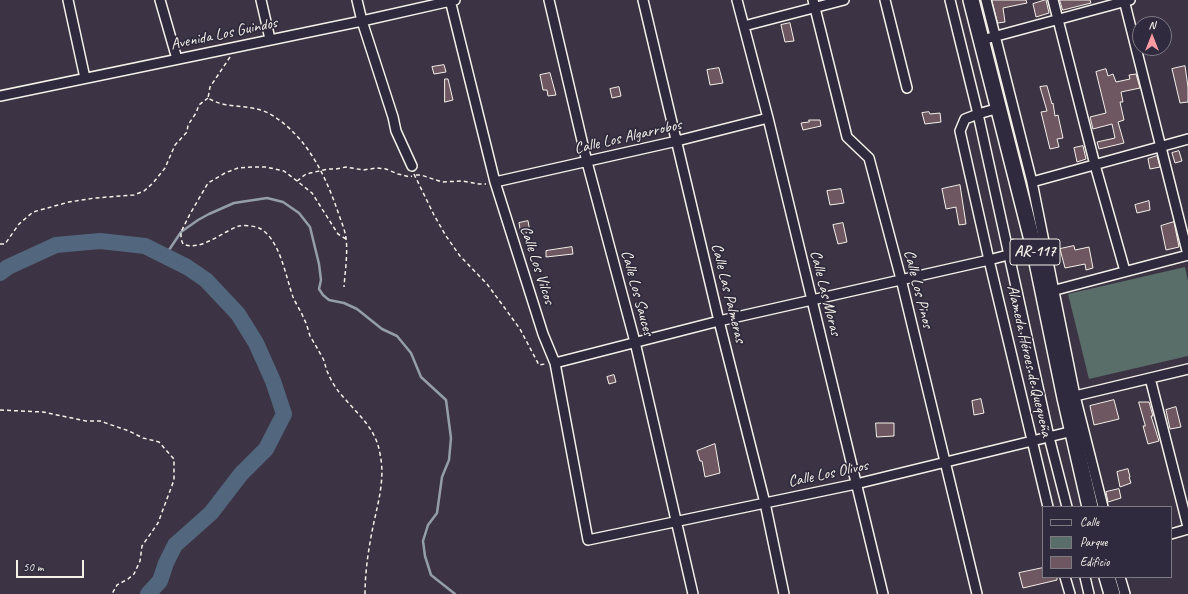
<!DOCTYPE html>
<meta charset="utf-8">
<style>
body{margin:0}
#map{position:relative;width:1188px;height:594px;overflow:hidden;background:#3c3344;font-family:Caveat,sans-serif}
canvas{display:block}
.legend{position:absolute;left:1042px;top:506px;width:130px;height:72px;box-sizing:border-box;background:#2f2a3d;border:1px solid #7e7a81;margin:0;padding:5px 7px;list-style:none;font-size:12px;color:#f4f1e8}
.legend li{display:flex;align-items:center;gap:8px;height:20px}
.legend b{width:20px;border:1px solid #7e7a81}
.north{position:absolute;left:1132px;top:16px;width:40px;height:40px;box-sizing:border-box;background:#2f2a3d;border:1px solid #7e7a81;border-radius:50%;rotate:0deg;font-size:11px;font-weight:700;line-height:16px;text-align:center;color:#f4f1e8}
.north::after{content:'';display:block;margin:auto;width:14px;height:18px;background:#ff9aa2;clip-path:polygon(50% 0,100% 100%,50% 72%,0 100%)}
.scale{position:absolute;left:16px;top:560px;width:68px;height:18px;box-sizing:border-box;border:2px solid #f4f1e8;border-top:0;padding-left:5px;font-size:12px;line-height:14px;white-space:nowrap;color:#f4f1e8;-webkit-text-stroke:3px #2f2a3d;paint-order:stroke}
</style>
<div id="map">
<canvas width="1188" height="594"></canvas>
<ul class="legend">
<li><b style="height:5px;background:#2f2a3d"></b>Calle</li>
<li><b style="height:11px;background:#596e68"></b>Parque</li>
<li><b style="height:11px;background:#6f5762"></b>Edificio</li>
</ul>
<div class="north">N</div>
<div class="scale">50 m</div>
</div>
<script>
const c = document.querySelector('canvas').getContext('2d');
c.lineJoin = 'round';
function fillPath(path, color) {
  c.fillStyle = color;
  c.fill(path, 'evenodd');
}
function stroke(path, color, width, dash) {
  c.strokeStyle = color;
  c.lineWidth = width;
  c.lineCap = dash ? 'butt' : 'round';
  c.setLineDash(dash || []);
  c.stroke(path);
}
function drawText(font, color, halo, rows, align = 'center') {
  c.font = font + ' Caveat,sans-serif';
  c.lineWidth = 3.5;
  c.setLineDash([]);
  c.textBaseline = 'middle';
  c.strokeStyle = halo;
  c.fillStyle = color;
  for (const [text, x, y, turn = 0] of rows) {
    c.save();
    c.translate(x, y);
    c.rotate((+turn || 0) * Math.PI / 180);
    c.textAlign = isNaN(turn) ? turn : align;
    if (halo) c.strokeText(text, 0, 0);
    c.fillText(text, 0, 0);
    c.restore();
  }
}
const green = new Path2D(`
 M 1185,267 L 1188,281 L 1188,356 L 1089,379 L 1068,294 Z`);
const stream = new Path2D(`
 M 165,256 L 181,232 L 198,220 L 209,214 L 234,203 L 267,198 L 283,202 L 299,213 L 310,227 L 319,264 L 321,280 L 319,289 L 323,295 L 329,300 L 344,303 L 357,309 L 382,329 L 397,336 L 411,353 L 421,377 L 446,400 L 451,438 L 449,460 L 442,477 L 437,513 L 428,525 L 423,541 L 425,556 L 431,575 L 455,594`);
const river = new Path2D(`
 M 0,273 L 8,267 L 56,245 L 100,241 L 145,246 L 187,267 L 206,280 L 238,314 L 256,343 L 273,381 L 284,414 L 266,449 L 241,474 L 211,513 L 175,545 L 166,563 L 160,581 L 148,594`);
const building = new Path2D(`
 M 992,0 L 1026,0 L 1027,3 L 1003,8 L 1005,22 L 998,23 Z
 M 1046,0 L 1049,13 L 1036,17 L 1033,4 Z
 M 1060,0 L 1090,0 L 1091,3 L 1063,10 Z
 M 790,23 L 794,41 L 785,42 L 781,25 Z
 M 444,65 L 446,72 L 434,74 L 432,67 Z
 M 1185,66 L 1188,87 L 1188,102 L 1180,103 L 1172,69 Z
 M 719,68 L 723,83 L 710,85 L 707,70 Z
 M 1106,69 L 1108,76 L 1113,74 L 1116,82 L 1130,79 L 1129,75 L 1136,74 L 1140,88 L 1121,92 L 1123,102 L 1120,102 L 1124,120 L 1118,122 L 1124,143 L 1099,149 L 1097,142 L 1115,138 L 1112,124 L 1093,129 L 1090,117 L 1106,113 L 1096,72 Z
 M 550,73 L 556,95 L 548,96 L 547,90 L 543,90 L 540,75 Z
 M 445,79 L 448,79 L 453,100 L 445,102 Z
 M 1047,86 L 1052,104 L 1053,103 L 1055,116 L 1058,115 L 1063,138 L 1057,139 L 1059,147 L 1050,149 L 1041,112 L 1047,111 L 1040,87 Z
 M 619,87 L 621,96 L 612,98 L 610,89 Z
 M 929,112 L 930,114 L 940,113 L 941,122 L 925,124 L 922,113 Z
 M 809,120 L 820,120 L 821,126 L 803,130 L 801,123 L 809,122 Z
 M 1083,146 L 1086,159 L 1077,162 L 1074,148 Z
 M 1179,151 L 1182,161 L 1175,163 L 1172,153 Z
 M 1157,156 L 1160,167 L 1150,169 L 1148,159 Z
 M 960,185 L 966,224 L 959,225 L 956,208 L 956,207 L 946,209 L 942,189 Z
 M 841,189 L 844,203 L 830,205 L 827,191 Z
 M 1149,201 L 1150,210 L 1137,213 L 1135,205 Z
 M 528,221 L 530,232 L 521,234 L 519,223 Z
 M 1174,222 L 1179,247 L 1166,250 L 1161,226 Z
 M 843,223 L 847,242 L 838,244 L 833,225 Z
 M 1074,246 L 1075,250 L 1089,247 L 1093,268 L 1086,270 L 1085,264 L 1065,268 L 1060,249 Z
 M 572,247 L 573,254 L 546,257 L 546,251 Z
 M 614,375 L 616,382 L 609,384 L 607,377 Z
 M 981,399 L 984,413 L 974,415 L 972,401 Z
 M 1114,400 L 1119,419 L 1094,425 L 1090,406 Z
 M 1139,402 L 1149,402 L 1153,416 L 1151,416 L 1159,441 L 1148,444 L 1143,426 L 1145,426 Z
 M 1176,407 L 1181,427 L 1170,429 L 1166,410 Z
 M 876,423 L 894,423 L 894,436 L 877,437 Z
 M 715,444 L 720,473 L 705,477 L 702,461 L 700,461 L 697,451 Z
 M 1128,469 L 1130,477 L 1129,477 L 1131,483 L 1120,487 L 1117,472 Z
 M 1119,489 L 1121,498 L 1108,502 L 1106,492 Z
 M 1043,568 L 1043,577 L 1057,577 L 1057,580 L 1023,588 L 1019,573 Z`);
const path = new Path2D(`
 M 230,57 L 210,87 L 208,98 C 227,110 251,103 270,114 C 306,135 325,174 338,212 C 341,221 345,230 346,238 C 348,252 345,273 344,287
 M 414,174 L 434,215 L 446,236 L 460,256 L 487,284 L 504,307 L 520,329 L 539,365 L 545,364
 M 416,175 L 421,175 L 442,182 L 462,181 L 479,184 L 486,184
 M 297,181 L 306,174 L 328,169 L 336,169 L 346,167 L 363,170 L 377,168 L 386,169 L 398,174 L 410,177 L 412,176
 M 346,239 L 338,234 L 312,193 L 297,181 L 284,171 L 266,167 L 252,167 L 238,168 L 225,173 L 208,183 L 190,214 L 181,232 L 181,239 L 183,244 C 201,252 223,231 239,226 C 245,225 254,226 259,228 C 280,238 286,278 293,297 C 296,304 301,311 304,319 C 307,324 308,330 310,336 C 314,343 318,349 322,357 C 325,361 325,366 327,371 C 330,378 334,386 339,392 C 355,412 376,427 380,454 C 385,477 379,499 374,522 C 369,545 365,571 365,594
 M 0,244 L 5,244 L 19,224 L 33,212 L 69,202 L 95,198 L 134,195 L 144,191 L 153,183 L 165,168 L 175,145 L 187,132 L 188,125 L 196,113 L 199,105 L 208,98
 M 0,410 L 43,412 L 86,421 L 100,421 L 129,431 L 143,438 L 159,442 L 174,459 L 174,480 L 158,523 L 142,546 L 140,561 L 134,574 L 128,579 L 117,585 L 112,594`);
const street = new Path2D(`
 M 68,0 L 85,78
 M 160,0 L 177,59
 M 261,0 L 270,39
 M 357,0 L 362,21 L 393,117 L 396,131 L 412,166
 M 450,0 L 495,182 L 543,334 L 555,363 L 588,540 L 856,484 L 1073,431
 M 549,0 L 587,162 L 635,342 L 693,594
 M 643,0 L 719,321 L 765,503 L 784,594
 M 737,0 L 768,118 L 883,594
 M 813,0 L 847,137 L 869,158 L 901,279 L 977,594
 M 885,0 L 907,88
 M 950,0 L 978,114 L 1049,437 L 1067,507
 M 986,0 L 1032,182 L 1075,396 L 1103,507
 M 1053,0 L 1095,165 L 1125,271
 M 1124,0 L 1188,255
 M 744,26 L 844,0
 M 982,40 L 1130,0
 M 0,96 L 362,21 L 455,0
 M 999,108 L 978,114 L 965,119 L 960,131 L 989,260 L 1048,507
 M 495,182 L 677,141 L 768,118
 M 1032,182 L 1188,139
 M 1048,292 L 1188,255
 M 555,363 L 719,321 L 989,260 L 1034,248
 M 1150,378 L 1188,527
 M 1071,397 L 1188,369
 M 1171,534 L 1188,529
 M 1065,577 L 1070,594
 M 1085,577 L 1089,594
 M 1120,577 L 1125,594`);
const primary = new Path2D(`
 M 971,0 L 1034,248 L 1065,398 L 1090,507
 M 1107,577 L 1112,594`);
const shields = [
 [1035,252,50]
];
const shieldNames = [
 ["AR-117",1035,252]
];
const streetNames = [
 ["Avenida Los Guindos",224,34,-12],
 ["Calle Los Algarrobos",628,137,-13],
 ["Calle Los Vilcos",537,265,72],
 ["Calle Los Pinos",918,289,76],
 ["Calle Los Sauces",637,293,75],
 ["Calle Las Palmeras",728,293,76],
 ["Calle Las Moras",825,293,76],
 ["Alameda Héroes de Quequeña",1029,361,77],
 ["Calle Los Olivos",828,474,-12]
];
fillPath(green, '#596e68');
stroke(stream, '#939ea8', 2.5);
stroke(river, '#52677d', 16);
fillPath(building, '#6f5762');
stroke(building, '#f4f1e8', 1);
stroke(street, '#f4f1e8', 12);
stroke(primary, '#f4f1e8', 18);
stroke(path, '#f4f1e8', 1.5, [4, 3]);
stroke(street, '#2f2a3d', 9);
stroke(primary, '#2f2a3d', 15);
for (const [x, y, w] of shields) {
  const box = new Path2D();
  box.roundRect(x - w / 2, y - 13, w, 26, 3);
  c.fillStyle = '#2f2a3d';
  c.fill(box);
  stroke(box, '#f4f1e8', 1);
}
drawText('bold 15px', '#f4f1e8', null, shieldNames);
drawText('16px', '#f4f1e8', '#2f2a3d', streetNames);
</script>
